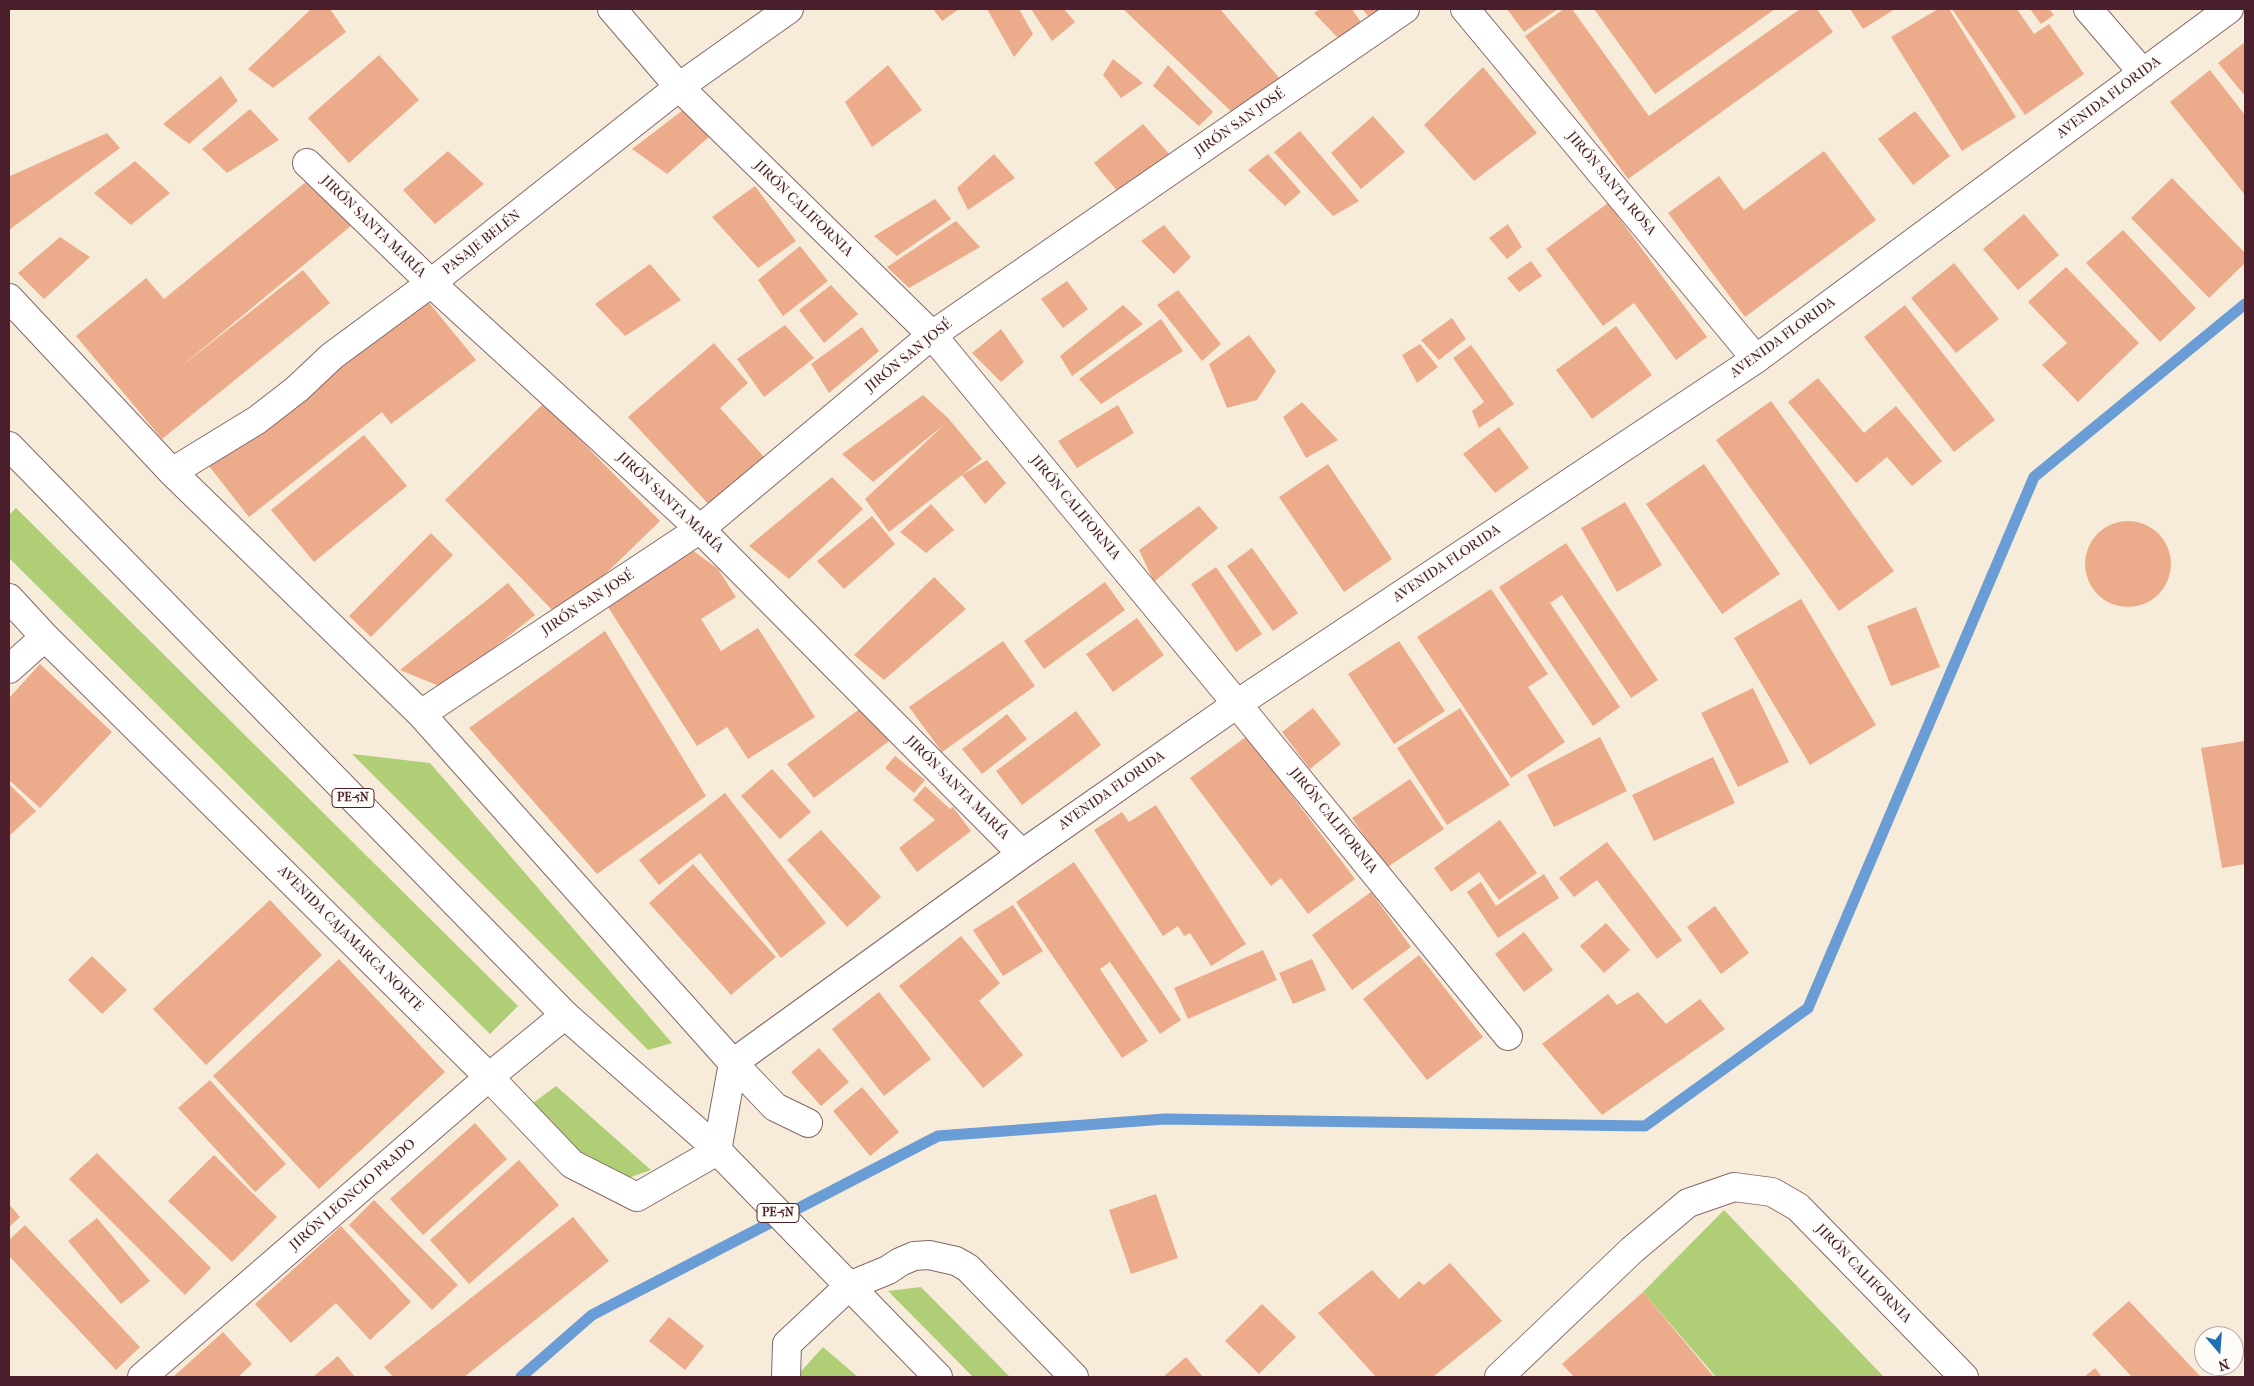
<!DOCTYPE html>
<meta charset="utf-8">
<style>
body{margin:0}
#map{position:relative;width:2254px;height:1386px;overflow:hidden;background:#f7ecda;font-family:"IM FELL French Canon",serif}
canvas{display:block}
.frame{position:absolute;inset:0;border:10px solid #4a1f2b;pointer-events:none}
.north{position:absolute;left:2194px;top:1326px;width:50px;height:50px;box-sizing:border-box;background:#fdfcf7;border:1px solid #b5a4a5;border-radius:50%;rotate:162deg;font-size:14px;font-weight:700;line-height:20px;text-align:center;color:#4a1f2b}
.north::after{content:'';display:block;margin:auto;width:18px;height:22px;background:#1f6fb2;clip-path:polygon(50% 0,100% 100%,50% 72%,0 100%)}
</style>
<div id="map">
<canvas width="2254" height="1386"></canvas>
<div class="frame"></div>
<div class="north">N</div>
</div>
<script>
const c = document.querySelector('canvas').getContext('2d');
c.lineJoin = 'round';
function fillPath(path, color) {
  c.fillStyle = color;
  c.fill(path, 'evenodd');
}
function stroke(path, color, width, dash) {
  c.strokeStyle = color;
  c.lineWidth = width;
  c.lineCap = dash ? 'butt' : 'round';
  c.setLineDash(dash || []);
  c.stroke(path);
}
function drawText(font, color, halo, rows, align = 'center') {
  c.font = font + ' "IM FELL French Canon",serif';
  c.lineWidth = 4;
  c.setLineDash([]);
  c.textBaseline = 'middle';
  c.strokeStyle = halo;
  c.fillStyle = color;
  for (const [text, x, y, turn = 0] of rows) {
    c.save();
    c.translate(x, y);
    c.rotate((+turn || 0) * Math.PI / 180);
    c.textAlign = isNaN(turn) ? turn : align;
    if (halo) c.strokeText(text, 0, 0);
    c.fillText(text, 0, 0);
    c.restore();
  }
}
const green = new Path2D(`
 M 16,508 L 518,1006 L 490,1034 L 9,558 L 9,515 Z
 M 352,754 L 430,763 L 672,1043 L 648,1050 Z
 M 556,1086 L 651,1170 L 611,1184 L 521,1112 Z
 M 1724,1210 L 1884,1377 L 1716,1377 L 1643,1292 Z
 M 921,1287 L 1010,1377 L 973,1377 L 888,1291 Z
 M 823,1347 L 858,1377 L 796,1377 Z`);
const stream = new Path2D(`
 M 521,1377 L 592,1315 L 938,1136 L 1165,1119 L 1645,1126 L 1808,1008 L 2034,477 L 2245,304`);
const building = new Path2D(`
 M 311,9 L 330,9 L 346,32 L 273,88 L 248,69 Z
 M 933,9 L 959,9 L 942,21 Z
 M 987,9 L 1019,9 L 1033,34 L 1014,57 Z
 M 1031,9 L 1064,9 L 1075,22 L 1052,41 Z
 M 1123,9 L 1220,9 L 1282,81 L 1236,116 Z
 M 1320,9 L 1352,9 L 1362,24 L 1338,38 L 1314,13 Z
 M 1362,9 L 1386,9 L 1371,19 Z
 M 1507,9 L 1558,9 L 1524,32 Z
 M 1564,9 L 1572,9 L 1649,116 L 1800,9 L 1817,9 L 1833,32 L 1628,179 L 1525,36 Z
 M 1594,9 L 1775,9 L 1655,94 Z
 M 1850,9 L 1895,9 L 1863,29 Z
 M 1938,9 L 1949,9 L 2016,117 L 1962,151 L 1891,37 Z
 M 1952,9 L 2017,9 L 2034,34 L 2049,24 L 2084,74 L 2025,115 Z
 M 2030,9 L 2049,9 L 2054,15 L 2041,24 Z
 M 2245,42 L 2245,96 L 2218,63 Z
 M 379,55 L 419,100 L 349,163 L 308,118 Z
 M 1113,59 L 1143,83 L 1121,98 L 1103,75 Z
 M 888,65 L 922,110 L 872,147 L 845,102 Z
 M 1168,65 L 1213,112 L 1199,126 L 1153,86 Z
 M 1483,67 L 1537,133 L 1474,181 L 1424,125 Z
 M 2210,70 L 2245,115 L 2245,195 L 2170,102 Z
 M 221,76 L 238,101 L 189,144 L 163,124 Z
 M 687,107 L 712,134 L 667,174 L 632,149 Z
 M 250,109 L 279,140 L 227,173 L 202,149 Z
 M 1915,111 L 1950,156 L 1913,185 L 1878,139 Z
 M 1373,116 L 1405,152 L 1361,189 L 1331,153 Z
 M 1143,124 L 1170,155 L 1118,192 L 1094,163 Z
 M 1300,131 L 1359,201 L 1333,216 L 1274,152 Z
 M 107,133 L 120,148 L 9,230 L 9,174 L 10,176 Z
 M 448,151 L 484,184 L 435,224 L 403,190 Z
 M 1824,151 L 1876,220 L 1745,317 L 1668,213 L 1719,176 L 1744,210 Z
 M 994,154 L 1015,178 L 968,210 L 957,188 Z
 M 1268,154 L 1301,192 L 1285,206 L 1248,170 Z
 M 135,161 L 170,193 L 131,225 L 94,193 Z
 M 312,177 L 352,225 L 178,369 L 303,270 L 330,303 L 162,439 L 76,336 L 146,278 L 164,299 Z
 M 2172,178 L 2245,253 L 2245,263 L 2209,298 L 2131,218 Z
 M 755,186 L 796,241 L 758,268 L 712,217 Z
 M 935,199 L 951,219 L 897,256 L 874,236 Z
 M 1608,203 L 1707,337 L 1676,360 L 1634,303 L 1603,326 L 1546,249 Z
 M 2024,214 L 2059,255 L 2018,290 L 1983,249 Z
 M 956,221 L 980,247 L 909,288 L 887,267 Z
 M 1508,224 L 1522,247 L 1507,259 L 1489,238 Z
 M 1164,225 L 1191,257 L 1174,274 L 1141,241 Z
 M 2123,230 L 2196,308 L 2160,342 L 2086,263 Z
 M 60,237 L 90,257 L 44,299 L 18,273 Z
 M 800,246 L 828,281 L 783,316 L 758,280 Z
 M 1531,261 L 1542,276 L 1519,292 L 1507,278 Z
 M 1954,263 L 1999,319 L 1956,353 L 1911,298 Z
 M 650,264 L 681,300 L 625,336 L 595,304 Z
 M 2066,267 L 2139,343 L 2078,402 L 2042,365 L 2067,343 L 2028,302 Z
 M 1067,281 L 1088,309 L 1063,328 L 1041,299 Z
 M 831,285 L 858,314 L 824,343 L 799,310 Z
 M 1178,290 L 1221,344 L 1202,361 L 1157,305 Z
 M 426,299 L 476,360 L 391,424 L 382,412 L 249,517 L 205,461 Z
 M 1123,305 L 1143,324 L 1072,376 L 1060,356 Z
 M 1905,305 L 1995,420 L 1954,452 L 1864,337 Z
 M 1452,318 L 1466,339 L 1439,360 L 1421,340 Z
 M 1161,319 L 1183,351 L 1101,404 L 1079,379 Z
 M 785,325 L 814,358 L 764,397 L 737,359 Z
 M 1616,326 L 1652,375 L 1592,419 L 1556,370 Z
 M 862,327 L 879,351 L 829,393 L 811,364 Z
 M 1001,329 L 1024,362 L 1001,382 L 972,353 Z
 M 1249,335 L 1276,371 L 1257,400 L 1227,408 L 1209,364 Z
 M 714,343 L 748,383 L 720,408 L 765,458 L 711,507 L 628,417 Z
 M 1420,344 L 1438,367 L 1417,383 L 1402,355 Z
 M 1471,345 L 1514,404 L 1479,428 L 1472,411 L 1484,402 L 1453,358 Z
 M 1818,378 L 1864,433 L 1896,406 L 1942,461 L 1912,486 L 1887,457 L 1856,483 L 1788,402 Z
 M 923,395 L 949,419 L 982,459 L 962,475 L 987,460 L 1006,483 L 985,504 L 962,475 L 889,532 L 865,499 L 945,424 L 873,482 L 842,454 Z
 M 1771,401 L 1894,571 L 1839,611 L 1716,440 Z
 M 1302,402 L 1338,440 L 1306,458 L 1283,417 Z
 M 544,403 L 660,521 L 560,618 L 445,500 Z
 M 1118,405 L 1134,433 L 1077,468 L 1058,441 Z
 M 1499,427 L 1529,468 L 1495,493 L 1463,454 Z
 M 364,435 L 407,486 L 314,562 L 271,510 Z
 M 1328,464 L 1392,559 L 1344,592 L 1279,497 Z
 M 1704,464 L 1780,574 L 1722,614 L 1646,504 Z
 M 832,477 L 863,509 L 789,579 L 749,546 Z
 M 1625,502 L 1662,565 L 1617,592 L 1581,528 Z
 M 931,504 L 954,530 L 926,553 L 900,532 Z
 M 1199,506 L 1218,528 L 1154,582 L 1139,550 Z
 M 872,516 L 895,544 L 844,589 L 817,561 Z
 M2085 564a43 43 0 1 1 86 0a43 43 0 1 1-86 0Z
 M 431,533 L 453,555 L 371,637 L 349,616 Z
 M 1566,543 L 1658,680 L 1631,698 L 1562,595 L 1550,603 L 1620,707 L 1593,726 L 1499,587 Z
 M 1252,548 L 1298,613 L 1273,631 L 1227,566 Z
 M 691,549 L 718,569 L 736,597 L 701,619 L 721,651 L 758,628 L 815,717 L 748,759 L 727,727 L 697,746 L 606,604 Z
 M 1216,567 L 1262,634 L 1236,652 L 1191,584 Z
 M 934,577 L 966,609 L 884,680 L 854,655 Z
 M 1105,582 L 1125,610 L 1044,669 L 1024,641 Z
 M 508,583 L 535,615 L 444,688 L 400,670 Z
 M 1491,589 L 1548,674 L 1528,687 L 1565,742 L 1511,778 L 1417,637 Z
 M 1801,599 L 1876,725 L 1810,765 L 1734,638 Z
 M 1916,607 L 1940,667 L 1891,686 L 1867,626 Z
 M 1137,618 L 1164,655 L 1113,692 L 1086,654 Z
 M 605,631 L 706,796 L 597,874 L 469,728 Z
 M 1003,641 L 1035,686 L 942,752 L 909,707 Z
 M 1399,641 L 1445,711 L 1394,744 L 1348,674 Z
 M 40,664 L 112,732 L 40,808 L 9,780 L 9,698 Z
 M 1753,688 L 1789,762 L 1738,787 L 1701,713 Z
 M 862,707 L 889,741 L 814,798 L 787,764 Z
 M 1313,708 L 1341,744 L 1310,769 L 1282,732 Z
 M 1460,708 L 1510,785 L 1447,825 L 1397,748 Z
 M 1076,711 L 1101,745 L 1022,805 L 996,771 Z
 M 1007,714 L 1027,739 L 982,774 L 962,749 Z
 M 1247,736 L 1355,879 L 1308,914 L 1281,878 L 1271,886 L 1190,778 Z
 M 1600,737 L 1627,791 L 1554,827 L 1527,775 Z
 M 2245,741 L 2245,864 L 2222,868 L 2201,748 Z
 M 895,756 L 925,780 L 914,793 L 885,768 Z
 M 1713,757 L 1735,803 L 1654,841 L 1632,795 Z
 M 772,769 L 811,812 L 780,839 L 741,796 Z
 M 1410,779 L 1444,829 L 1386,868 L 1352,818 Z
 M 9,784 L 36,811 L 9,836 Z
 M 925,786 L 950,809 L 953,807 L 971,831 L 917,872 L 899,848 L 935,820 L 913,800 Z
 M 725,793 L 826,923 L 781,958 L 700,853 L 659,885 L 639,860 Z
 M 1156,805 L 1246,944 L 1211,966 L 1190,933 L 1184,936 L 1178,926 L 1163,936 L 1094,830 L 1122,812 L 1129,822 Z
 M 1500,820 L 1537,873 L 1499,900 L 1479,872 L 1451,892 L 1434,868 Z
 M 821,830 L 881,897 L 847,927 L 787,860 Z
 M 1607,842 L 1682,940 L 1657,959 L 1597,880 L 1574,897 L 1559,878 Z
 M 1074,862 L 1181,1020 L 1160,1034 L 1110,962 L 1100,969 L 1148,1041 L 1122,1058 L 1016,902 Z
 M 693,864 L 776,957 L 731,995 L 649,903 Z
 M 1544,874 L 1559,898 L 1498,938 L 1467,892 L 1481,882 L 1496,906 Z
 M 1371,892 L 1411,947 L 1352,990 L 1312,935 Z
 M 270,900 L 322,955 L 206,1065 L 153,1009 Z
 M 1013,905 L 1043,951 L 1003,976 L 973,930 Z
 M 1715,906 L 1749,953 L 1721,974 L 1687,927 Z
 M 1606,923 L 1630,950 L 1604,973 L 1580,946 Z
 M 1524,932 L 1553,970 L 1524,992 L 1495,954 Z
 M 961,936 L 1000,983 L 979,1001 L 1023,1055 L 983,1088 L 899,986 Z
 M 1263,950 L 1277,980 L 1188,1019 L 1174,988 Z
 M 1419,955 L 1483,1037 L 1427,1080 L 1363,999 Z
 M 92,956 L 127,990 L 102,1014 L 68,980 Z
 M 339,959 L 445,1072 L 319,1189 L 213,1076 Z
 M 1312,959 L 1326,990 L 1293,1004 L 1279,973 Z
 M 879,992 L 931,1059 L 884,1096 L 832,1029 Z
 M 1638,992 L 1666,1024 L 1700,999 L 1725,1029 L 1602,1115 L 1542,1044 L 1608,994 L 1617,1005 Z
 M 819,1048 L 849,1082 L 821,1106 L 791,1072 Z
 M 210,1080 L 286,1164 L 255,1192 L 178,1108 Z
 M 862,1087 L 899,1132 L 870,1156 L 833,1111 Z
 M 475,1123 L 507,1159 L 423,1235 L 390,1199 Z
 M 97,1153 L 211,1268 L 185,1295 L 69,1179 Z
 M 214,1155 L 277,1217 L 232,1262 L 168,1201 Z
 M 519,1160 L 559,1205 L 469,1284 L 430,1240 Z
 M 1156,1194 L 1178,1258 L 1131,1274 L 1109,1210 Z
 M 374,1200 L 458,1285 L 432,1310 L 349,1225 Z
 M 9,1204 L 20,1217 L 9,1227 Z
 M 573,1217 L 609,1261 L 464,1377 L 393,1377 L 384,1367 Z
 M 97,1218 L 150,1281 L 121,1304 L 68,1241 Z
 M 25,1225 L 140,1347 L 116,1370 L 9,1256 L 9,1240 Z
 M 341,1226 L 411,1302 L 370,1340 L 336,1303 L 291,1343 L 255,1304 Z
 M 1450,1263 L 1502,1321 L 1433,1377 L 1376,1377 L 1318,1313 L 1372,1270 L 1399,1299 L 1419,1281 L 1424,1285 Z
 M 1643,1292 L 1714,1377 L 1574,1377 L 1562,1364 Z
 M 2129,1301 L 2201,1377 L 2132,1377 L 2092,1334 Z
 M 1262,1304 L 1296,1337 L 1259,1374 L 1225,1341 Z
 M 669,1317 L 704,1346 L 685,1370 L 649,1341 Z
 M 223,1332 L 252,1364 L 238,1377 L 173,1377 Z
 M 338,1356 L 355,1377 L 313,1377 Z
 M 1186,1357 L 1203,1377 L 1163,1377 Z
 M 2095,1368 L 2102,1377 L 2084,1377 Z`);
const minor = new Path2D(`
 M 612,9 L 679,87 L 932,335 L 1237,704 L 1508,1036
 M 1465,9 L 1756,359
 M 2088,9 L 2143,73
 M 307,163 L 431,283 L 700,529 L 1022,854
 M 9,298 L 172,472 L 421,714 L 733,1063 L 775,1107 L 808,1123
 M 172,472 L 257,420 L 297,389 L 332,356 L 431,283 L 679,87 L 789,9
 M 9,598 L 45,637 L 489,1077 L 572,1164 L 637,1197 L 717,1151 L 733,1063 L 1022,854 L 1237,704 L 1756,359 L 2229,9
 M 9,669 L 45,637
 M 421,714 L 700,529 L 932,335 L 1405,9
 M 142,1377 L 489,1077 L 565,1015
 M 786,1377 L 787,1344 L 849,1286 L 888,1270 L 900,1262 L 914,1256 L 929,1255 L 956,1261 L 968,1268 L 1074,1377
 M 1499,1377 L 1632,1250 L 1688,1203 L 1734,1187 L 1772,1192 L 1798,1207 L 1964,1377`);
const highway = new Path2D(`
 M 9,446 L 565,1015 L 707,1140 L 938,1377`);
const shields = [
 [353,798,42],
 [778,1213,42]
];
const shieldNames = [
 ["PE-5N",353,798],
 ["PE-5N",778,1213]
];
const streetNames = [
 ["AVENIDA FLORIDA",2109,98,-37],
 ["JIRÓN SAN JOSÉ",1240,123,-35],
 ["JIRÓN SANTA ROSA",1611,184,50],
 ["JIRÓN CALIFORNIA",803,209,44],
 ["JIRÓN SANTA MARÍA",373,227,44],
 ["PASAJE BELÉN",482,243,-38],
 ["AVENIDA FLORIDA",1783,338,-36],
 ["JIRÓN SAN JOSÉ",909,356,-39],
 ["JIRÓN SANTA MARÍA",670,503,43],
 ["JIRÓN CALIFORNIA",1075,508,50],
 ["AVENIDA FLORIDA",1447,564,-34],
 ["JIRÓN SAN JOSÉ",588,603,-33],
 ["JIRÓN SANTA MARÍA",957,788,45],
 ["AVENIDA FLORIDA",1112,791,-35],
 ["JIRÓN CALIFORNIA",1333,821,51],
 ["AVENIDA CAJAMARCA NORTE",350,939,45],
 ["JIRÓN LEONCIO PRADO",353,1195,-41],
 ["JIRÓN CALIFORNIA",1863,1274,46]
];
fillPath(green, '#afce76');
stroke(stream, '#6a9cd5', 11);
fillPath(building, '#ecac8b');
stroke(minor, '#876768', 30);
stroke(highway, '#876768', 30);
stroke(minor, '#fff', 28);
stroke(highway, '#fff', 28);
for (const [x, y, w] of shields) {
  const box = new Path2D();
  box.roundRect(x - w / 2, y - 9.5, w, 19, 4);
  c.fillStyle = '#fdfcf7';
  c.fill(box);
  stroke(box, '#4a1f2b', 1);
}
drawText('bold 12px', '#4a1f2b', null, shieldNames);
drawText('14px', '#4a1f2b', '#fdfcf7', streetNames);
</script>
